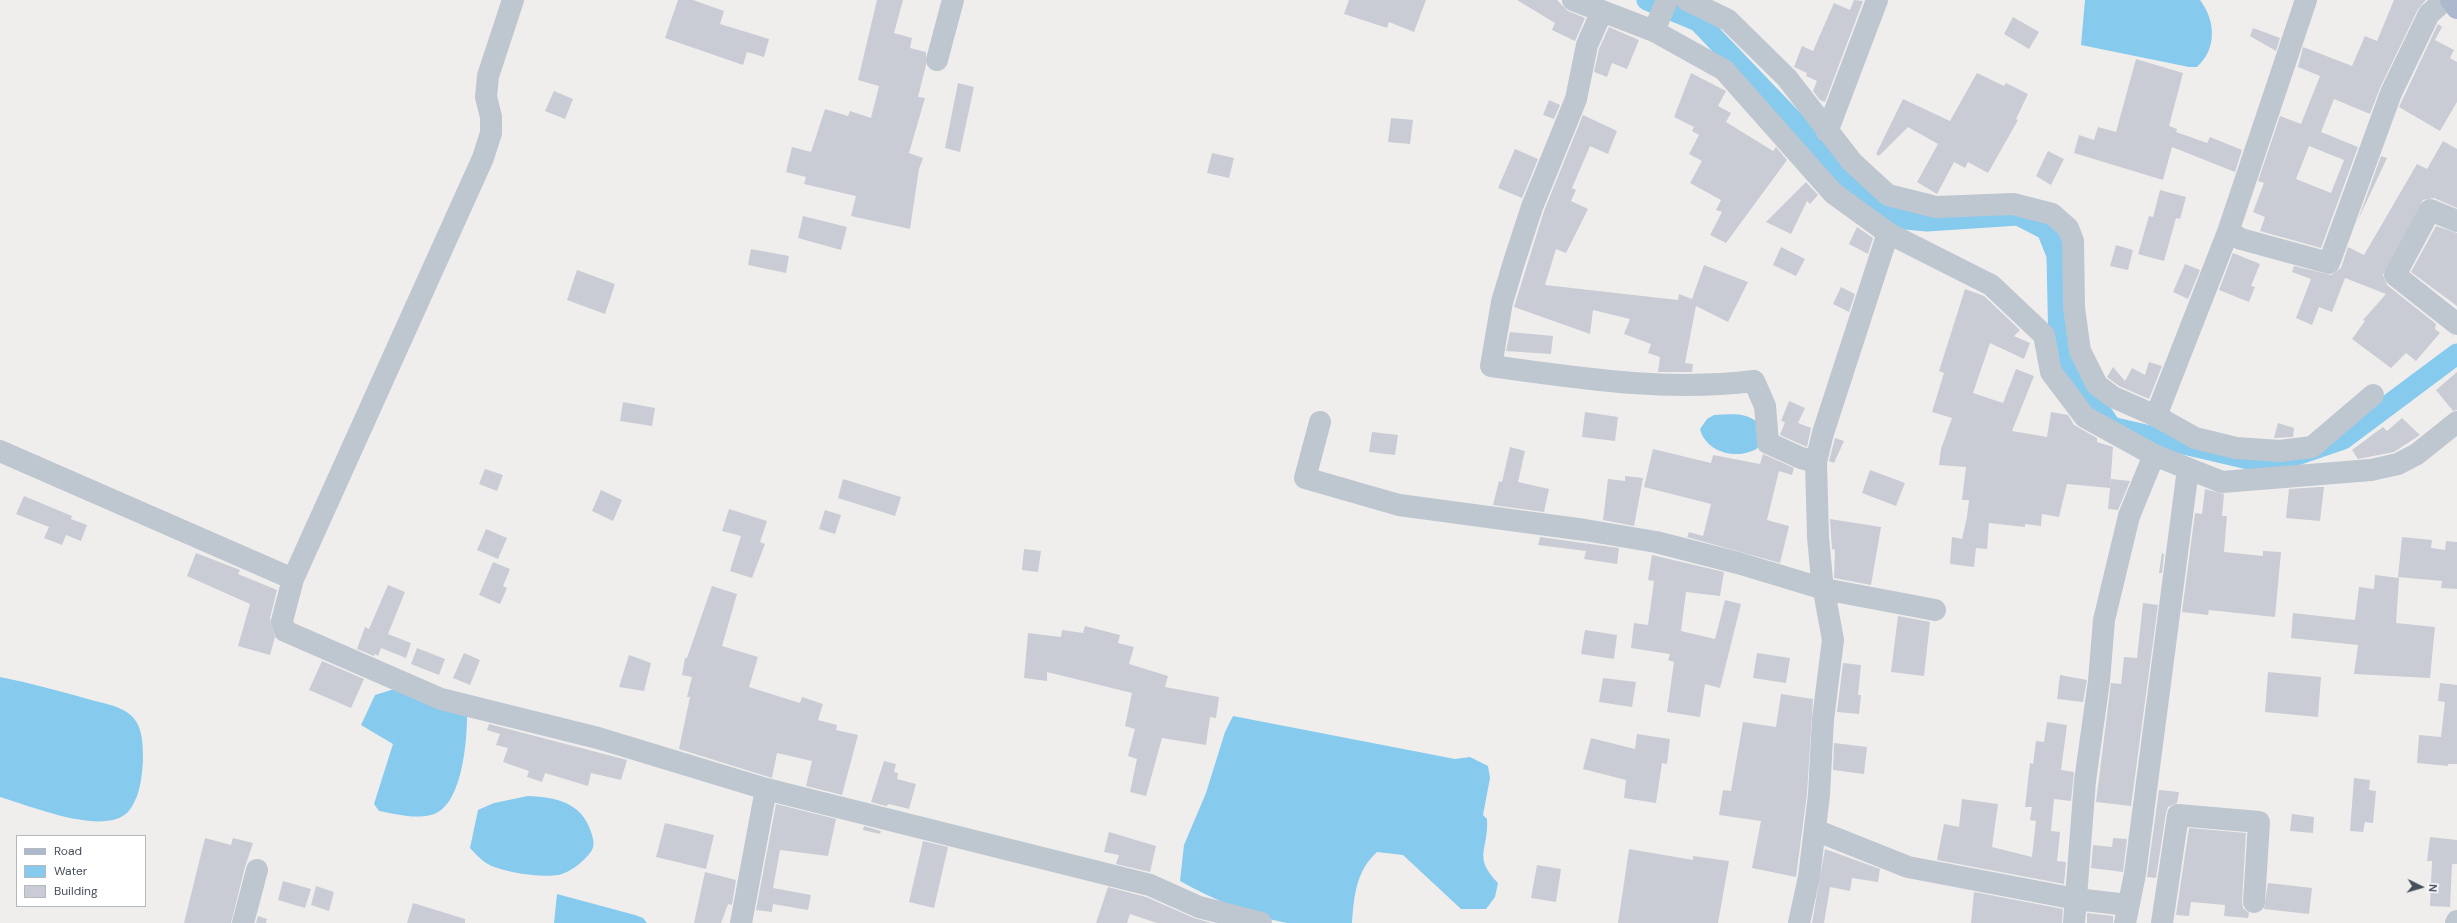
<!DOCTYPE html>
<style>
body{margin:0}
#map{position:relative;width:2457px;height:923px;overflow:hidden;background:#f0eeed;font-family:"DM Sans",sans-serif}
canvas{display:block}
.legend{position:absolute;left:16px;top:835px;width:130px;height:72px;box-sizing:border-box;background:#fff;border:1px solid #b5b8bd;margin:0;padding:5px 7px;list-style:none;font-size:12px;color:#454e5b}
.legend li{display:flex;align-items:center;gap:8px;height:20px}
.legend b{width:20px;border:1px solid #b5b8bd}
.north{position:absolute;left:2401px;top:867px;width:40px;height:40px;-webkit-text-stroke:3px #fff;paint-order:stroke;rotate:95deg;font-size:11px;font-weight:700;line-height:16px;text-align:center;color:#454e5b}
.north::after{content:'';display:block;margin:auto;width:14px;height:18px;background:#454e5b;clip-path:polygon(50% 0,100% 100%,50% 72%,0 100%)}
</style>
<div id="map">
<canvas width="2457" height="923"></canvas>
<ul class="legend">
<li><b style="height:5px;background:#acb9cd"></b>Road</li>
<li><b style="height:11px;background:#86caee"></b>Water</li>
<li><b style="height:11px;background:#c9ccd4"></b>Building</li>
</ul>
<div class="north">N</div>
</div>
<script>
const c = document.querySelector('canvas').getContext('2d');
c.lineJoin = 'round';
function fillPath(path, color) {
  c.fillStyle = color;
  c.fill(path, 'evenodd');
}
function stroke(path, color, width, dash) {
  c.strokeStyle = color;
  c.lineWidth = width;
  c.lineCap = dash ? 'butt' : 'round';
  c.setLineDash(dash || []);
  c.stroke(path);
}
const water = new Path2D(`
 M 2085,0 L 2200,0 C 2216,21 2217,49 2197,67 L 2189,67 L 2081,45 Z
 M 1714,415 C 1729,414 1746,412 1757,422 L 1759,447 C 1741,461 1706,454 1700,429 L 1707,419 Z
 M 0,677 C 30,683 59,691 88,699 C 101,703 117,705 128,713 C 143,723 143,744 143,760 C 142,777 140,798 128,812 C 104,837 28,805 0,797 Z
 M 391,690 L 398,690 L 467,716 C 467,742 462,804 434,814 C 416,820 396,814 379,811 L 374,804 L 393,744 L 361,725 L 375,695 Z
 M 1233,716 L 1455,759 L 1470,757 L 1488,766 L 1490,778 L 1483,815 L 1487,819 C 1489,850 1472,856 1498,883 L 1495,897 L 1486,909 L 1461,909 L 1403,855 L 1377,852 C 1356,871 1354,896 1352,923 C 1331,923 1307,923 1287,923 C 1250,916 1213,899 1180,881 L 1184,845 L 1206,793 L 1225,732 Z
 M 528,796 C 557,797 582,803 591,832 C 593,838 595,844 592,850 C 586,860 570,873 558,875 C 541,878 500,872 486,863 C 480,859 475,853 470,848 L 478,810 L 494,803 Z
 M 557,894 L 635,915 L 643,918 L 647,923 L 554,923 Z`);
const canal = new Path2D(`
 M 1647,0 L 1698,21 L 1874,205 L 1894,218 L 1927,221 L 2018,215 L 2047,230 L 2057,255 L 2059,350 L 2111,427 L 2270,464 L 2343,439 L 2457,354`);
const building = new Path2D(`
 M 678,0 L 693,0 L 724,11 L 720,24 L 769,39 L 764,57 L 747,52 L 743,65 L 665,38 Z
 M 877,0 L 903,0 L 894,33 L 912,38 L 910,48 L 926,52 L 926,65 L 918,97 L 925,98 L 909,153 L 923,158 L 919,169 L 910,229 L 851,216 L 856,196 L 804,184 L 806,177 L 786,172 L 792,147 L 811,152 L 825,109 L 848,116 L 850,111 L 871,118 L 879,86 L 858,80 Z
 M 1349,0 L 1426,0 L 1414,32 L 1389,22 L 1387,28 L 1344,14 Z
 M 1517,0 L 1557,0 L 1568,11 L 1585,18 L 1575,41 L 1552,30 L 1555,23 Z
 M 1854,0 L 1863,1 L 1825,102 L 1820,100 L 1813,91 L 1817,81 L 1806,76 L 1807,73 L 1794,67 L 1802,46 L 1813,51 L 1834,3 L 1850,10 Z
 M 2394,0 L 2426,0 L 2418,9 L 2380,88 L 2370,114 L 2334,99 L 2321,132 L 2358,147 L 2321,248 L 2260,231 L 2265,217 L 2253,212 L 2264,183 L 2258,181 L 2280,116 L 2301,124 L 2320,76 L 2298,67 L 2303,47 L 2352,66 L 2365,36 L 2377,41 ZM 2309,146 L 2344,160 L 2331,193 L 2296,179 Z
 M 2013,17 L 2039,32 L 2029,49 L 2004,34 Z
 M 2438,24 L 2442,27 L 2435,40 L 2454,50 L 2450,58 L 2457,62 L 2457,102 L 2440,131 L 2399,107 Z
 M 1609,27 L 1639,40 L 1627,69 L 1612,63 L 1607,77 L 1594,72 L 1599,49 Z
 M 2253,28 L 2280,38 L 2276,51 L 2250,36 Z
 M 2136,59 L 2183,73 L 2169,126 L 2177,129 L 2176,132 L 2207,143 L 2210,137 L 2242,150 L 2235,172 L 2172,147 L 2163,180 L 2074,153 L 2079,135 L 2094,140 L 2098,127 L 2116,132 Z
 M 1691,73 L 1726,91 L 1718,106 L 1731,113 L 1726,122 L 1773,151 L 1776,147 L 1787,160 L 1726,243 L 1710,235 L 1722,212 L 1716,210 L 1721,200 L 1690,183 L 1702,161 L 1689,154 L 1699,135 L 1692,131 L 1694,127 L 1674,117 Z
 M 1977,73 L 2004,86 L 2006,83 L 2028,94 L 2016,119 L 2018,120 L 1988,173 L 1968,162 L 1965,168 L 1954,162 L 1937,194 L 1917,182 L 1938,144 L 1908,127 L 1879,156 L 1876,154 L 1903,99 L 1950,121 Z
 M 958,83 L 974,87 L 960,152 L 945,148 Z
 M 554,91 L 573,99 L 565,119 L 545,111 Z
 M 1549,100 L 1560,105 L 1554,119 L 1543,115 Z
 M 1583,115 L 1617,131 L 1608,154 L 1590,146 L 1572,188 L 1576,190 L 1571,201 L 1588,209 L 1566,253 L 1556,249 L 1545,285 L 1678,300 L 1679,294 L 1692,299 L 1704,265 L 1748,282 L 1728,322 L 1696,306 L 1685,363 L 1693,364 L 1692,372 L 1658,372 L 1660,357 L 1648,353 L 1651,344 L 1624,334 L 1630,319 L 1593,310 L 1590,334 L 1514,307 L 1544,211 Z
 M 1391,118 L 1413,120 L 1410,144 L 1388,142 Z
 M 2443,141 L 2457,149 L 2457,208 L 2434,198 L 2423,200 L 2383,275 L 2387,285 L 2436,324 L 2435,329 L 2440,333 L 2416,361 L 2406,353 L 2391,368 L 2352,339 L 2365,321 L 2363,320 L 2386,294 L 2345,278 L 2332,312 L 2319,307 L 2312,325 L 2296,318 L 2311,279 L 2292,272 L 2294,266 L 2331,275 L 2341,268 L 2348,247 L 2364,255 L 2417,164 L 2427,169 Z
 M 1515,149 L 1538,159 L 1522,198 L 1498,188 Z
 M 2048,151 L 2064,159 L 2051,185 L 2036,176 Z
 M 1212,153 L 1234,158 L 1229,178 L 1207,173 Z
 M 2381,156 L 2387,158 L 2358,220 Z
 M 1806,182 L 1818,195 L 1810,204 L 1807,201 L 1791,234 L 1766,222 Z
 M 2160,190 L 2186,197 L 2180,219 L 2176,218 L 2164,261 L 2138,254 L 2149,216 L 2153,217 Z
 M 803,216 L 847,227 L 841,250 L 798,238 Z
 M 2436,226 L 2457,233 L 2457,306 L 2411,272 Z
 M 1857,227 L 1873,238 L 1868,254 L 1849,244 Z
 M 2116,245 L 2133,250 L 2128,270 L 2110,266 Z
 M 1781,247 L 1805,259 L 1796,276 L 1773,265 Z
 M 751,249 L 789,256 L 786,273 L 748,265 Z
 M 2233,253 L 2260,264 L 2251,286 L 2255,287 L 2249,302 L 2219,290 Z
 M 2185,264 L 2200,270 L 2188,299 L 2173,292 Z
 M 577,270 L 615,284 L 605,314 L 567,300 Z
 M 1841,287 L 1855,294 L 1849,312 L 1833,304 Z
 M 1965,289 L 1984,296 L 2020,330 L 2014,336 L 2030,343 L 2024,359 L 1990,343 L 1973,393 L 2003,403 L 2016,369 L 2034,376 L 2012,431 L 2047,437 L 2051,412 L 2068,415 L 2074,425 L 2097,438 L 2097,442 L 2113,447 L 2110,488 L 2067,484 L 2059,517 L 2042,514 L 2041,526 L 2025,524 L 2025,527 L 1989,523 L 1987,549 L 1976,548 L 1974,567 L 1950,564 L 1952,537 L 1962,539 L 1967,517 L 1969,500 L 1962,500 L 1966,467 L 1939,465 L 1941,449 L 1952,418 L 1932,412 L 1944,373 L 1939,371 Z
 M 1510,332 L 1553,336 L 1551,354 L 1506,351 Z
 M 2149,362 L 2162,366 L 2149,399 L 2119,386 L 2107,377 L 2113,367 L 2125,381 L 2132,368 L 2145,375 Z
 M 2457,372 L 2457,410 L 2453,411 L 2436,390 Z
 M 1789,401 L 1805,408 L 1798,423 L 1811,428 L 1807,447 L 1780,435 L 1785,422 L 1781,421 Z
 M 623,402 L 655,408 L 652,426 L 620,421 Z
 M 1585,412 L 1618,417 L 1615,441 L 1582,437 Z
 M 2402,418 L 2420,435 L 2394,452 L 2358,459 L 2352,450 L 2383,427 L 2387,431 Z
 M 2278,423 L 2294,428 L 2293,437 L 2274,438 Z
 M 1372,432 L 1398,435 L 1395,455 L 1369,452 Z
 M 1835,438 L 1844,441 L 1834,463 L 1829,461 Z
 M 1510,447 L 1525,451 L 1518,482 L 1549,489 L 1544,512 L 1493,505 L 1499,481 L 1502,482 Z
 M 1653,449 L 1711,463 L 1713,455 L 1760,464 L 1763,454 L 1794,468 L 1792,475 L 1779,471 L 1767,520 L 1789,526 L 1780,563 L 1687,537 L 1689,532 L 1703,536 L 1711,504 L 1644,487 Z
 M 485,469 L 503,475 L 497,491 L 479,484 Z
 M 1870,470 L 1905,483 L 1896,506 L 1862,493 Z
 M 1625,476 L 1643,478 L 1634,526 L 1603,520 L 1608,479 L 1625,481 Z
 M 843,479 L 901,497 L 895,516 L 838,498 Z
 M 2111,479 L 2130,481 L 2118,510 L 2108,509 Z
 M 2319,487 L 2324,487 L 2320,521 L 2286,518 L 2289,489 Z
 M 2205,489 L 2224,494 L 2222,516 L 2227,516 L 2224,552 L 2263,556 L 2263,551 L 2281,552 L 2275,617 L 2209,610 L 2208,615 L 2182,612 L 2195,513 L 2202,514 Z
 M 601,490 L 622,500 L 613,521 L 592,511 Z
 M 24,496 L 72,516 L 71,519 L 87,525 L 81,541 L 66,535 L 62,545 L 44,538 L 49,527 L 16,514 Z
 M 729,509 L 767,521 L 760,542 L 765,544 L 752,578 L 730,571 L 741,536 L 722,531 Z
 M 825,510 L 841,515 L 835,534 L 819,529 Z
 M 1830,519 L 1881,527 L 1871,585 L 1834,578 L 1835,550 L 1832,549 Z
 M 486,529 L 507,538 L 498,559 L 477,550 Z
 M 1540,537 L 1619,548 L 1617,564 L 1584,559 L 1586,551 L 1538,545 Z
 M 2402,537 L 2432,540 L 2431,548 L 2445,550 L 2446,541 L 2457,542 L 2457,589 L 2441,588 L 2442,581 L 2398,577 Z
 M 1024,549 L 1041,551 L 1038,572 L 1022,570 Z
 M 196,553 L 240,570 L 238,574 L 277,590 L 270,618 L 275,637 L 270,655 L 238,646 L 250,604 L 187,576 Z
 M 2162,553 L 2164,554 L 2162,573 L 2159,573 Z
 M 1652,555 L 1724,572 L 1720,596 L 1686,592 L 1681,631 L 1715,639 L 1725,600 L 1741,604 L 1720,688 L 1705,684 L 1700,717 L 1667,712 L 1674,662 L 1668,660 L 1670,654 L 1631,648 L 1634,623 L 1648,625 L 1654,581 L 1648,580 Z
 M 493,562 L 510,569 L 503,586 L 507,588 L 500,604 L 479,595 Z
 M 2375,575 L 2399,578 L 2396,623 L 2435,627 L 2430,678 L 2354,674 L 2358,645 L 2291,638 L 2293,613 L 2355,620 L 2359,587 L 2374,589 Z
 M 388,585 L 405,592 L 388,634 L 411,643 L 406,658 L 381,648 L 378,656 L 375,654 L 374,656 L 357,649 L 365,627 L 369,629 Z
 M 712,586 L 737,594 L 722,646 L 758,657 L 749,687 L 800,703 L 802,697 L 823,704 L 818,720 L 837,725 L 836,730 L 858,735 L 842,795 L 806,786 L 812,761 L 777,753 L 772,778 L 679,749 L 690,697 L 687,697 L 692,677 L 682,675 L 685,658 L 687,658 Z
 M 2143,603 L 2158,605 L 2131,806 L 2096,802 L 2111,683 L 2121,684 L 2124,657 L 2137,658 Z
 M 1898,616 L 1930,622 L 1924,676 L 1891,672 Z
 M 1085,626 L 1120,635 L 1118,643 L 1134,647 L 1129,664 L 1168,676 L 1165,687 L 1219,697 L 1216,718 L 1210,717 L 1206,745 L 1162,738 L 1146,796 L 1130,792 L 1137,759 L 1128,756 L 1135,729 L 1125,726 L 1132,693 L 1047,672 L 1047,681 L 1024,678 L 1028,633 L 1061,637 L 1062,630 L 1083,633 Z
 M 1585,630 L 1617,635 L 1614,659 L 1581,654 Z
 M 417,648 L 445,659 L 439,675 L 411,664 Z
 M 464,653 L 480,660 L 470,685 L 453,678 Z
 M 1757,653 L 1790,658 L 1786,683 L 1753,678 Z
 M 629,655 L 651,663 L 644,691 L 619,687 Z
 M 322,661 L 364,679 L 351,708 L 309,690 Z
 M 1843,663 L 1861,665 L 1858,695 L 1861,695 L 1859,714 L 1837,712 Z
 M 2268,672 L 2321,677 L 2318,717 L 2265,712 Z
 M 2060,675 L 2087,680 L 2083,702 L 2057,699 Z
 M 1603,678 L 1636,682 L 1632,707 L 1599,702 Z
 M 2440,683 L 2457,685 L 2457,764 L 2448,764 L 2448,766 L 2417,763 L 2419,735 L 2441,737 L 2445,702 L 2438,701 Z
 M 1781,694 L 1813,699 L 1807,794 L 1796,877 L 1752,868 L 1761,821 L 1719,815 L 1723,790 L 1731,791 L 1743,722 L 1776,727 Z
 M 2047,722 L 2067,725 L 2061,770 L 2074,772 L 2071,801 L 2054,799 L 2051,831 L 2060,832 L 2057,861 L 2066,862 L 2064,884 L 1937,860 L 1944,824 L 1959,827 L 1962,799 L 1998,804 L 1992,847 L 2032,857 L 2036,821 L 2030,820 L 2032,807 L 2025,807 L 2030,763 L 2033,764 L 2036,741 L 2044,742 Z
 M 489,724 L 627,760 L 621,780 L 591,773 L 588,786 L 545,773 L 542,782 L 527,777 L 529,771 L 503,762 L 508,748 L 496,745 L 500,734 L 487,730 Z
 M 1637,734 L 1670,739 L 1667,764 L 1662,763 L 1656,803 L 1624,798 L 1626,780 L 1583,769 L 1591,738 L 1635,749 Z
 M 1834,743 L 1867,747 L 1864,774 L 1833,770 Z
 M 884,761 L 896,764 L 894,772 L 898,773 L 897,779 L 916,784 L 909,809 L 889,804 L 886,806 L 871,802 Z
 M 2354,778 L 2370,780 L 2369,790 L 2376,791 L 2373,823 L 2365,822 L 2363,832 L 2350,831 Z
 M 2159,790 L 2179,792 L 2177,803 L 2168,807 L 2166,813 L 2156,878 L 2147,877 Z
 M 776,804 L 836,819 L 828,856 L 780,850 L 773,888 L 811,895 L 808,910 L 773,904 L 772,912 L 756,910 Z
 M 2292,814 L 2314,817 L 2313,833 L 2290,831 Z
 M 665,823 L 714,835 L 706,869 L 656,857 Z
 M 864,826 L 881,831 L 880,834 L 863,830 Z
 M 2189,828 L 2246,833 L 2242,901 L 2243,908 L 2249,913 L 2248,918 L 2224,916 L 2225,905 L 2191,902 L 2189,916 L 2176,915 Z
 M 1109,832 L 1156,846 L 1150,872 L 1116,864 L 1119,855 L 1104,852 Z
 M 2430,837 L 2457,840 L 2457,864 L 2452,864 L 2450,907 L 2430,906 L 2432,861 L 2427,861 Z
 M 205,838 L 231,845 L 233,838 L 253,843 L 245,867 L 231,923 L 184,923 Z
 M 2113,838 L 2127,839 L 2123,872 L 2091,868 L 2093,845 L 2112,847 Z
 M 923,841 L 948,847 L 934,908 L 909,902 Z
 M 1629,849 L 1693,860 L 1693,856 L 1729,861 L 1718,923 L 1618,923 Z
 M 1825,849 L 1880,869 L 1878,882 L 1852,878 L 1850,891 L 1830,887 L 1824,923 L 1812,923 Z
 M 1537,865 L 1561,869 L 1556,902 L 1531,898 Z
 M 705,872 L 736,880 L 732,905 L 728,904 L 721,923 L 694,923 Z
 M 283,881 L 311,889 L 305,908 L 278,900 Z
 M 2268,883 L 2312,888 L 2309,914 L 2264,909 Z
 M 316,886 L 334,892 L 329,911 L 311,905 Z
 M 1108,887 L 1146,897 L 1194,918 L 1211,923 L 1157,923 L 1130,914 L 1127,923 L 1096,923 Z
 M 1974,892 L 2063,909 L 2062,923 L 1971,923 Z
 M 413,903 L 465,919 L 465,923 L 407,923 Z
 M 2087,913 L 2113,916 L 2113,923 L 2087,923 Z
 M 258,916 L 267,919 L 266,923 L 256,923 Z`);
const minor = new Path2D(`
 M 513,0 L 488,76 L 486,97 L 491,117 L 491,133 L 483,158 L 293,579 L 282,621 L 285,631 L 441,699 L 598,738 L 766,789 L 1150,885 L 1199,907 L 1261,923
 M 1573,0 L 1654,31 L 1724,70 L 1833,193 L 1888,233
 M 1687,0 L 1728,20 L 1787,78 L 1852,162 L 1888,195 L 1936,207 L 2013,204 L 2052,214 L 2068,228 L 2073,241 L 2074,308 L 2080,351 L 2097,385 L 2113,397 L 2156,416 L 2195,438 L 2236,448 L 2280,451 L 2312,447 L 2373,395
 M 1602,11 L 1587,45 L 1576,99 L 1532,207 L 1514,262 L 1502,302 L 1491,366 C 1579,378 1665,392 1754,381 L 1765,406 L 1768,443 L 1801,458 L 1816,462
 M 1654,31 L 1667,0
 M 937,60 L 953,0
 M 1827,132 L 1877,0
 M 2457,221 L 2430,210 L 2395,275 L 2457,324
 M 2228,232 L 2241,239 L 2329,263 L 2391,93 L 2429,14 L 2445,0
 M 2156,416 L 2228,232 L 2306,0
 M 1320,422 L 1305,478 L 1399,505 L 1585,530 L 1656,542 L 1738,563 L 1824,589 L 1935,610
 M 0,451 L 293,579
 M 1815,830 L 1908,867 L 2076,899 L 2128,905
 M 243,923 L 257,870
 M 741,923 L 766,789
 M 1799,923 L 1809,877 L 1819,795 L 1823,719 L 1833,640 L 1822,580 L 1818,537 L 1816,462 L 1823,433 L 1888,233 L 1991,285 L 2044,335 L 2051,372 L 2085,417 L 2154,455 L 2222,482 L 2371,470 L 2398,464 L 2417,454 L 2457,422
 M 2074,923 L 2085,781 L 2099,681 L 2104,620 L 2129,516 L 2154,455
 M 2125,923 L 2135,874 L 2188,469
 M 2162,923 L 2178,815 L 2259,822 L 2254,902
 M 2456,923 L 2457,921`);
const major = new Path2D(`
 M 2451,0 L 2457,8`);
fillPath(water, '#86caee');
stroke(canal, '#86caee', 21);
fillPath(building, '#c9ccd4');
stroke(minor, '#bec6d0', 22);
stroke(major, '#acb9cd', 22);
</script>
